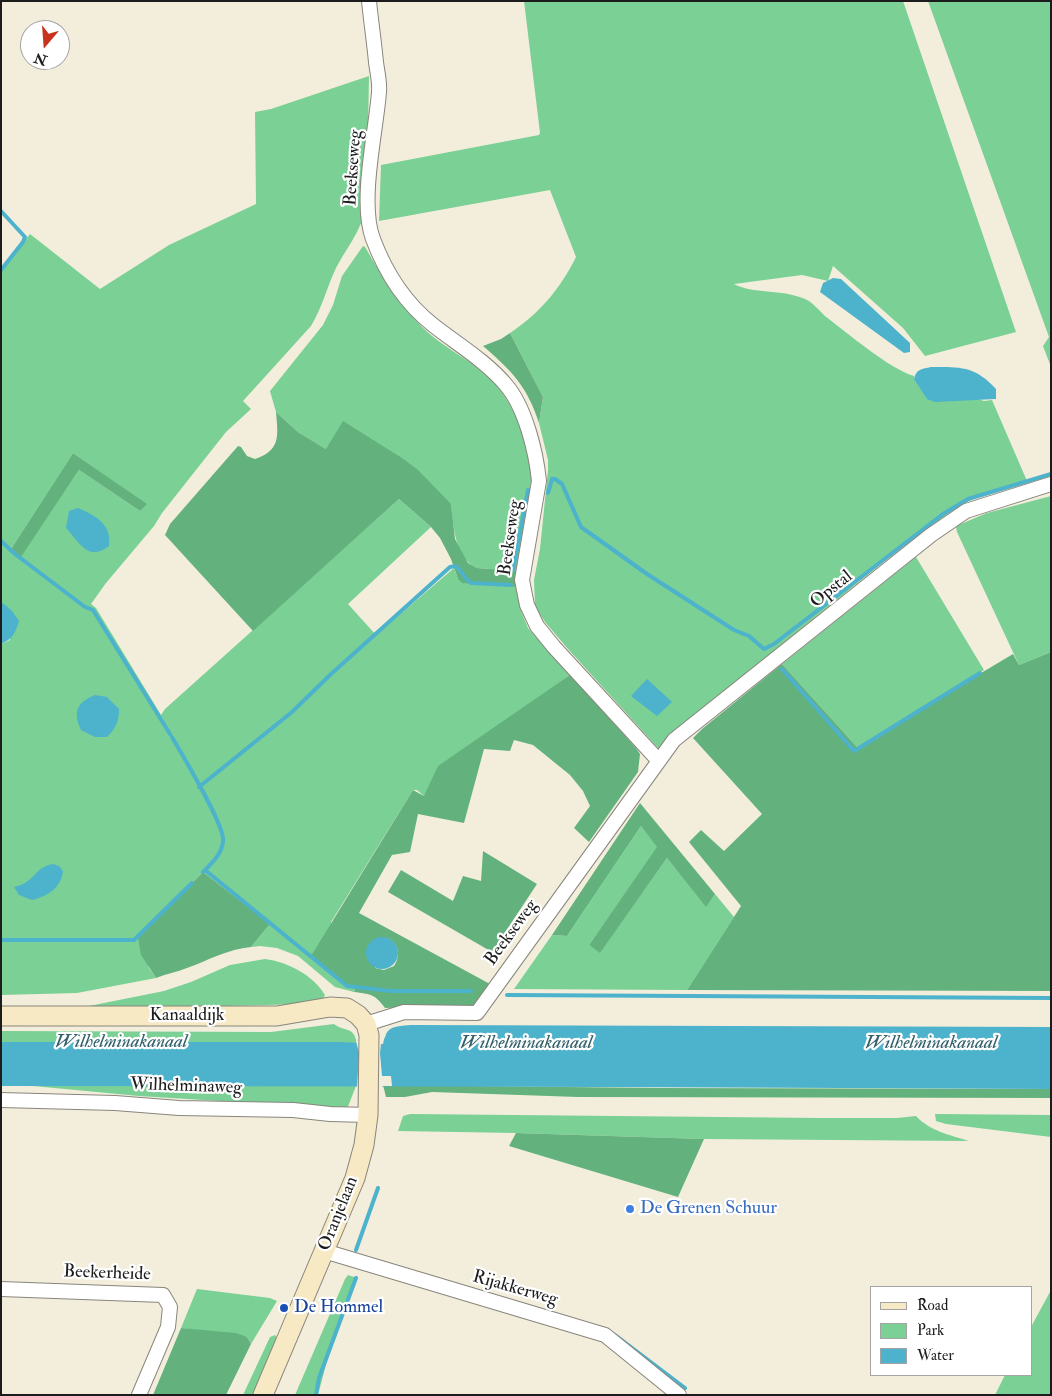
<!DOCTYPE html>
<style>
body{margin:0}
#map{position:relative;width:1052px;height:1396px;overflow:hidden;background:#f3eedc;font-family:"IM FELL Double Pica",serif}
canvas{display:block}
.frame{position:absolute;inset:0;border:2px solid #1c1c1c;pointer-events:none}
.legend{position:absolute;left:870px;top:1286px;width:162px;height:90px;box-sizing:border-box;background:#fff;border:1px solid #a4a4a4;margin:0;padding:6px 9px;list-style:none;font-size:15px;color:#1c1c1c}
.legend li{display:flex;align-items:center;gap:10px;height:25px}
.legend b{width:25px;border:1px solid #a4a4a4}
.north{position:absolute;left:20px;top:20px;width:50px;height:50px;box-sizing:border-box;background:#fff;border:1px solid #a4a4a4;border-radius:50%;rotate:198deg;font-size:14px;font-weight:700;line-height:20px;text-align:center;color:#1c1c1c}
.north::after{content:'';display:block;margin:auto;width:18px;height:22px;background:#c8321e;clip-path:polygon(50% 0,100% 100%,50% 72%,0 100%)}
</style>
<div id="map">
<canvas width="1052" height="1396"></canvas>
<div class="frame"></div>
<ul class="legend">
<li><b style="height:6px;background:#f7e9c3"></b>Road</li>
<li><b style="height:14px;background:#7ad095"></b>Park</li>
<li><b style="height:14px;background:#4db2cc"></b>Water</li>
</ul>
<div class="north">N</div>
</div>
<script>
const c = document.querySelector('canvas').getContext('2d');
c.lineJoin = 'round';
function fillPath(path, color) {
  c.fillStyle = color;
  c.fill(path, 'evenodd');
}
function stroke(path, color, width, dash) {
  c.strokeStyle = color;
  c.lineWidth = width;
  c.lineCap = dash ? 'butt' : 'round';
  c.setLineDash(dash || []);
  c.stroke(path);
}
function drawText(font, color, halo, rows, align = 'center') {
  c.font = font + ' "IM FELL Double Pica",serif';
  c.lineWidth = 4.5;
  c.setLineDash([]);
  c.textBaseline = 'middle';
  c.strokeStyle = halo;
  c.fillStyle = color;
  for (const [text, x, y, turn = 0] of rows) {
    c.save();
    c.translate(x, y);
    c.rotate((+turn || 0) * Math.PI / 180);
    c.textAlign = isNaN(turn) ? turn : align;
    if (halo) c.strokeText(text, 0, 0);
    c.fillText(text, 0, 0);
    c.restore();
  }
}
const green = new Path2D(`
 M 524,1 L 903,1 L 1016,332 L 925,356 L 903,328 L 833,266 L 828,281 L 802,275 L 734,284 C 752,294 782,289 805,299 C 812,302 819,310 825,316 C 846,332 891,370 914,376 L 914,379 L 984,401 L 992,400 L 1027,481 L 976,498 L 964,503 L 913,538 L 701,710 L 659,749 L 568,649 L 545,622 L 535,606 L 534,580 L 540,549 L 548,470 L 548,460 L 539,423 L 543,397 L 510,333 C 540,313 560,289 576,257 L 550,190 L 379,221 L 381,165 L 539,135 L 540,133 Z
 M 928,1 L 1051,1 L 1051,367 L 1043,346 L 1049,337 Z
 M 369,76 L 368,129 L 361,223 C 355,239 344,252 336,268 C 327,287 322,308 311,326 L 243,401 L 251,409 L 226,432 L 162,513 L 154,526 L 106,583 L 91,604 L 96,608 L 161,715 L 165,709 L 399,499 L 431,527 L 348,604 L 376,635 L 454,568 L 458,579 L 517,587 L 521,611 L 528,628 L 570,675 L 532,703 L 424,796 L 417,790 L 413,790 L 331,922 L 347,985 L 355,989 L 354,992 L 335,987 L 298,956 L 277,948 L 260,946 L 251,947 L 270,924 L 203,872 L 138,938 L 149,968 L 156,978 L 77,993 L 1,995 L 1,644 L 10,640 L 3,603 L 1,604 L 1,270 L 30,234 L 100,289 L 169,245 L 256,204 L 255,112 L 271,109 ZM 73,453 L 146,504 L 140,511 L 79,470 L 21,556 L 11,549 Z
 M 363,246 L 365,247 C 382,276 398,303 422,327 C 441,346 466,357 486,375 C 512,397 527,436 531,469 C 532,479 530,490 529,499 C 526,523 522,547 518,571 L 477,568 C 455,559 453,524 451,504 L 326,449 L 298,432 L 276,412 L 270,391 L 323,325 L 333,305 L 342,276 Z
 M 1051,496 L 1051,652 L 1019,665 L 957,532 L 956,526 L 987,513 Z
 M 916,557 L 984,670 L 857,747 L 782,664 Z
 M 641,826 L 658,847 L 589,945 L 600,952 L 667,858 L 706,906 L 715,894 L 734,917 L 687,990 L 514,989 L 552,935 L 567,936 Z
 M 265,959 C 288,962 313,975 325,995 L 323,999 L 306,1004 L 69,1010 L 164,991 L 191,982 L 230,965 Z
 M 334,1024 C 346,1033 353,1025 357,1043 L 1,1042 L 1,1031 L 271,1032 Z
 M 33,1086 L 356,1086 L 347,1109 L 139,1096 Z
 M 410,1114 L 823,1118 L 897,1118 L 916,1116 C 930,1131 950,1135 969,1141 L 704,1139 L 516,1133 L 398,1131 L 403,1116 Z
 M 935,1114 L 1051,1115 L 1051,1137 L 946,1124 L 936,1121 Z
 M 348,1275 L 357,1278 L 328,1357 L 318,1395 L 295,1395 L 345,1279 Z
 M 197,1289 L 270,1298 L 277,1301 L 251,1344 L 247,1337 L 181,1328 Z
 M 1051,1290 L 1051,1395 L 995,1395 L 1005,1375 L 1031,1375 L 1031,1327 Z
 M 275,1335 L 277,1338 L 257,1395 L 243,1395 L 270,1337 Z`);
const forest = new Path2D(`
 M 510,333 L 543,397 L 539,423 C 527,386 512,371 483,346 L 501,339 Z
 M 276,412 L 298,432 L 326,449 L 343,421 L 402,458 L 418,470 L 451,504 L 455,539 L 468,563 L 477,568 L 518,571 L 517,587 L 462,583 L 458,579 L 451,559 L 440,538 L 431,527 L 399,499 L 253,631 L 165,535 L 170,524 L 238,446 L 241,447 L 247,456 L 255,459 C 281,450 278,436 276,412 Z
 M 73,453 L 147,504 L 140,511 L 79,470 L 21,557 L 11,549 Z
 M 1051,652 L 1051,991 L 687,990 L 741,906 L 689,842 L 701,830 L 724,851 L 762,814 L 693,738 L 702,729 L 782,664 L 857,747 L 1013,654 L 1019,665 Z
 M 570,675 L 636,748 L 640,754 L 638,772 L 589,842 L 574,828 L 590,806 L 583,791 L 570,775 L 533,745 L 514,740 L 510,751 L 484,749 L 464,823 L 418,814 L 410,852 L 392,855 L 359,913 L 490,984 L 477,1004 L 474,1005 L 385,1008 C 375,994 370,994 354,992 L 355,989 L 347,985 L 311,956 L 413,790 L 424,796 L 438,766 ZM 387,938 C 399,943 401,956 394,966 L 384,970 L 375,968 Z
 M 640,803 L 715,894 L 706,907 L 667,858 L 600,953 L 589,945 L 657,847 L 641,826 L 567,936 L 552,935 Z
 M 483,851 L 537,884 L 492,952 L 388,892 L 401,870 L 453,901 L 463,876 L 481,881 Z
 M 203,872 L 270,924 L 251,947 C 228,949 209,960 187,968 C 177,972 166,974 156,978 L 141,955 L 138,938 Z
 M 383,1085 L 660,1088 L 1051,1089 L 1051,1098 L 578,1097 L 432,1092 L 405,1097 L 386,1097 Z
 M 516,1133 L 704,1139 L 678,1197 L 509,1146 Z
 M 181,1328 L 236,1333 L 247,1337 L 251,1344 L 226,1395 L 153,1395 Z`);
const water = new Path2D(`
 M 833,278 L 841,279 L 910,343 L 910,352 L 904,353 L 820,292 L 823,283 Z
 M 931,367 C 961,367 975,366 996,389 L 996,399 L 935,402 L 927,399 L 914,379 C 916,369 922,369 931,367 Z
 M 78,508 C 96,516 112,524 109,546 C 88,562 80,543 66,528 L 69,511 Z
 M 3,603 L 12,611 L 19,621 C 15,633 13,639 1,644 L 1,604 Z
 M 647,679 L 672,702 L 657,716 L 631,696 Z
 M 95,695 L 107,697 L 119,709 C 119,721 116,728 107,737 L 95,737 L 81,730 C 73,712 76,703 95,695 Z
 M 53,864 L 59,866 L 63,871 C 61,888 48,896 32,900 L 19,895 L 14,887 C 35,883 34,867 53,864 Z
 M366 953a16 16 0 1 1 32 0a16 16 0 1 1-32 0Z
 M 411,1025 L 1051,1027 L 1051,1089 C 701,1087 351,1086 1,1086 L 1,1042 L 339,1042 L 383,1044 C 387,1025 393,1027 411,1025 Z`);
const pier = new Path2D(`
 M 382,1035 L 386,1035 L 381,1044 L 380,1053 L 382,1076 L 391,1076 L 392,1086 L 382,1086 L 382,1088 L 357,1088 L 359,1053 L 356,1041 L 381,1042 Z`);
const stream = new Path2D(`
 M 1,211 L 25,237 L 23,242 L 1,270
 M 548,493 L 552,479 L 555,479 L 562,484 L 581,527 L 647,574 L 734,630 L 749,636 L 764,649 L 774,644 L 943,514 L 968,499 L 1051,474
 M 1,541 L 15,554 L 85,607 L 93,610 L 170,734
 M 513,570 L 528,490
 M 782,669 L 854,751 L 980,673
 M 172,737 C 182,755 225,825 223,841 C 222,854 212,863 203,872
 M 199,787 L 292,712 L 330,675 L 450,567 L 456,566 C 462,571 464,579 471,583 L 511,585
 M 205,870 L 347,986 L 391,991 L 471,991
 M 1,940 L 134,940 L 192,883
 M 507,995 L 1051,998
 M 356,1250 L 378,1188
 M 615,1335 L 685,1388
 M 316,1395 L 319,1378 L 356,1278`);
const street = new Path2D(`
 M 369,1 C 371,21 374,41 376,62 C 377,71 380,82 379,92 C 376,132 359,202 373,239 C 385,271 405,303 433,325 C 457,344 486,361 506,385 C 525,407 536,451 539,481 L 522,580 L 527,605 L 537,626 L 554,647 L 658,760
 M 366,1024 L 404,1012 L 477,1013 L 674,740 L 931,535 L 966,511 L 1051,484
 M 1,1100 L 115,1103 L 179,1108 L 293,1110 L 330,1114 L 368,1115
 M 324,1251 L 605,1335 L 679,1395
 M 1,1289 L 163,1295 L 170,1307 L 168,1327 L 139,1395`);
const secondary = new Path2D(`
 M 1,1016 L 277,1016 L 330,1007 L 347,1008 L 358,1015 L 366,1024 L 369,1035 L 368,1115 L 364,1145 L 355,1178 L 263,1395`);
const markers = [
 [630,1209,5,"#3f7fe0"],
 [284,1308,5,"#1a4fb4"]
];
const streetNames = [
 ["Beekseweg",354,168,-86],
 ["Beekseweg",511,538,-82],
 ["Opstal",832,590,-39],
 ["Beekseweg",512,933,-54],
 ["Kanaaldijk",187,1016],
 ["Wilhelminaweg",186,1087,2],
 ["Oranjelaan",339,1214,-68],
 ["Beekerheide",107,1274,2],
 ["Rijakkerweg",515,1289,16]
];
const shopNames = [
 ["De Grenen Schuur",640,1209]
];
const transitNames = [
 ["De Hommel",294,1308]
];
const waterNames = [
 ["Wilhelminakanaal",121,1043],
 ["Wilhelminakanaal",526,1044],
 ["Wilhelminakanaal",931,1044]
];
fillPath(green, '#7ad095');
fillPath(forest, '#63b27e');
fillPath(water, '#4db2cc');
fillPath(pier, '#f3eedc');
stroke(stream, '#4db2cc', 4);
stroke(street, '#88857c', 16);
stroke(secondary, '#88857c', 21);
stroke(street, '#fff', 14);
stroke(secondary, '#f7e9c3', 19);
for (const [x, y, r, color] of markers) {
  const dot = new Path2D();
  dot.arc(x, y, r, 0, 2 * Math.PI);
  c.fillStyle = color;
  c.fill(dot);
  stroke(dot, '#fff', 2);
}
drawText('18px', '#1c1c1c', '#fff', streetNames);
drawText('18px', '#366cbe', '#fff', shopNames, 'left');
drawText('18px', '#164399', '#fff', transitNames, 'left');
drawText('italic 19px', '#32606b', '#fff', waterNames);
</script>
